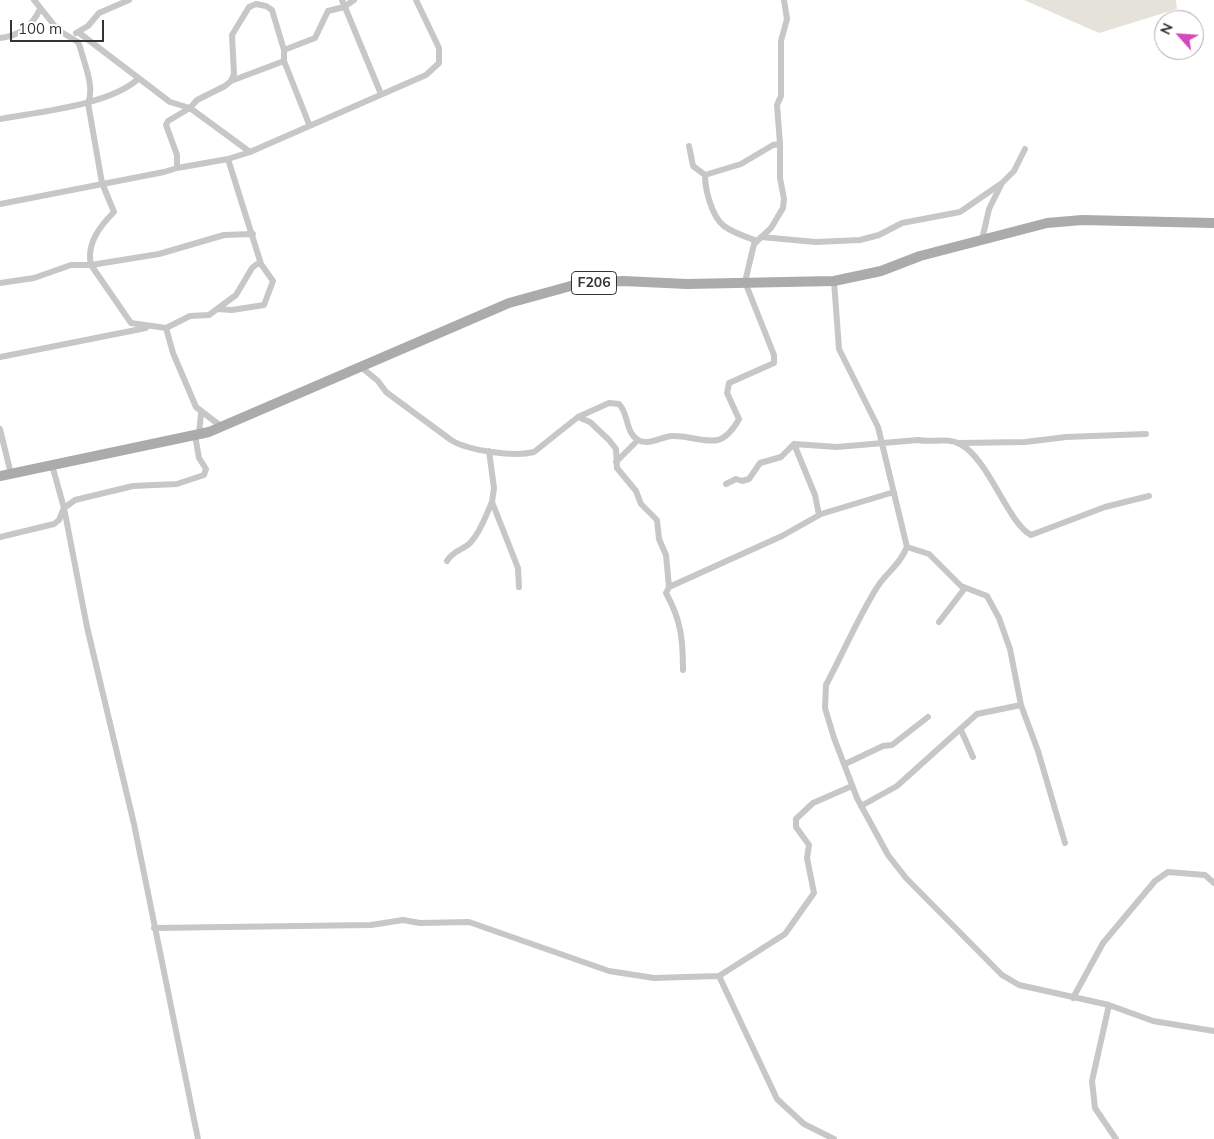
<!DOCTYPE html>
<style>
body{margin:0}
#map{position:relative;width:1214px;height:1139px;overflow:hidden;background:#fff;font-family:Mulish,sans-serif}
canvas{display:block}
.north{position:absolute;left:1154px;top:10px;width:50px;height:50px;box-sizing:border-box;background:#fff;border:1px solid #adadad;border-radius:50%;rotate:296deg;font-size:14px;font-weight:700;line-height:20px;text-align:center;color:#333}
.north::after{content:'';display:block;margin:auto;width:18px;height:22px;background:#d648bd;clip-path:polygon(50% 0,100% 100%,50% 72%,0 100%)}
.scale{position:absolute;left:10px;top:20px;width:94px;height:22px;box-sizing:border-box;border:2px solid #333;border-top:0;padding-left:6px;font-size:15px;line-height:18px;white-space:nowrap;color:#333;-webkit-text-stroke:4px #fff;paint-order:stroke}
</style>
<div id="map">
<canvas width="1214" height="1139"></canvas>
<div class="north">N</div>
<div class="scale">100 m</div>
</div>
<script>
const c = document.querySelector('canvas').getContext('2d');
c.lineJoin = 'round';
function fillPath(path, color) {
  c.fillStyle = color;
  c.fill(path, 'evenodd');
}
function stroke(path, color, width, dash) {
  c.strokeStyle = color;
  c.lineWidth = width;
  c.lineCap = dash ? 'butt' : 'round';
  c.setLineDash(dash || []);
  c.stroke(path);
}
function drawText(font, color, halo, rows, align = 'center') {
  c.font = font + ' Mulish,sans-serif';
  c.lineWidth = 5;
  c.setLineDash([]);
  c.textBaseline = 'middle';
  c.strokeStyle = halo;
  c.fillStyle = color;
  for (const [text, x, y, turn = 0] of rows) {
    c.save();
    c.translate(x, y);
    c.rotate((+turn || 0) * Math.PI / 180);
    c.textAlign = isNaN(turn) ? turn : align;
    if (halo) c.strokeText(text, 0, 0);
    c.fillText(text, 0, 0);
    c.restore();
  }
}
const green = new Path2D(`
 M 1024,0 L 1176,0 L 1177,9 L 1099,33 Z`);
const minor = new Path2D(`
 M 34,0 L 58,30 L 78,42 L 80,47 C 84,63 95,87 88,103 L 102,183 L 114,212 C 100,226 86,244 91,265 L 131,323 L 166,328 L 190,316 L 209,315 L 236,295 L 252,268 L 257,264 L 261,264
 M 342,0 L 381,94
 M 78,32 L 170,102 L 190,108 L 250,152
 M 76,33 L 88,26 L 99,13 L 129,0
 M 0,38 C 19,36 32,27 40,9
 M 284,50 L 284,61 L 309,124
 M 231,81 L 284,61
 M 0,119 C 38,112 110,105 138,79
 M 689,146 L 693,166 L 705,175
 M 177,168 L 228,159 L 250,152 L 426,75 L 439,63 L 439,48 L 416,0
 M 705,175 C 705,190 712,217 724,226 C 733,233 747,237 757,241
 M 705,175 L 741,164 L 773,145 L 780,144
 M 0,204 L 164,172 L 177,168 L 177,155 L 166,125 L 168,121 L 190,108 L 197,100 L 225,86 L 231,81 L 234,74 L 232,35 L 249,7 L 256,4 L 266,6 L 272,10 L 284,50 L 315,38 L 328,11 L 344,7 L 354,0
 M 761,237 L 816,242 L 860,240 L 879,235 L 902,223 L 960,212 L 1002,183 L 1014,171 L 1025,149
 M 982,240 L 989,209 L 1001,185
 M 834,281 L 839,349 L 878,427 L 907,547 C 898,568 886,572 876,589 C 857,620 843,653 826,685 L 825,708 L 834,738 L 857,798 L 888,855 L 906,878 L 1002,975 L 1019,985 L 1109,1005 L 1153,1021 L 1214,1031
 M 0,283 L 34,278 L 71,265 L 91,265 L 159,254 L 224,235 L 253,234
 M 217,309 L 232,310 L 264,305 L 273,281 L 261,264 L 228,159
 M 166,328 L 173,353 L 196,407 L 222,427
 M 0,357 L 146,328
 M 361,367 L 378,381 L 386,392 L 451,440 C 469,451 514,457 534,452 L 578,417 L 590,422 L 609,440 L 616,449 L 617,468 L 636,491 L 641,504 L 657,520 L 659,539 L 666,555 L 669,587
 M 578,417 L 609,403 L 619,404 C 629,414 625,432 638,440 C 648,446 661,437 672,436 C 687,435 703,443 718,440 C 728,437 734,428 739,419 L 727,393 L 729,383 L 774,363 L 774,355 L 745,282 L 754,244 L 771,228 L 783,208 L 784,199 L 780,178 L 780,144 L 777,105 L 781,96 L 781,41 L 787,19 L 784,0
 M 0,429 L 11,474
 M 199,434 L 201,413
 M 959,443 L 1025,442 L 1066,437 L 1146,434
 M 489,451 L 494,488 L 492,502 L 518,568 L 519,587
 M 616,462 L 638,440
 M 52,465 L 64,508 L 87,627 L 134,824 L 198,1139
 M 726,484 L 736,479 L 742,481 L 749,479 L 760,463 L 781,457 L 794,444
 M 819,515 L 815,495 L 794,444 L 837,447 L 918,440 C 932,443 947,437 960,444 C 989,459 1007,522 1031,535 L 1105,507 L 1149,496
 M 0,537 L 54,524 L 59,520 L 64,508 L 75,500 L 133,486 L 177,484 L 204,475 L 206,469 L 199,458 L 195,435
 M 907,547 L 929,554 L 961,586 L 987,596 L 999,618 L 1010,649 L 1021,705 L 1038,751 L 1065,843
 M 447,561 C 453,550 464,550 471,542 C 481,531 486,515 492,502
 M 939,622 L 965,588
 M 683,670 C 683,639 681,620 666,593 L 669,587 L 782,536 L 821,514 L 894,492
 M 961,730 L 973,757
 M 845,764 L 883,746 L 892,745 L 928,717
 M 861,806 L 897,786 L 977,714 L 1021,705
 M 154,928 L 371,925 L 403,920 L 420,923 L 469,922 L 609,971 L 654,978 L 719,976 L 785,934 L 814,893 L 807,858 L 809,845 L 796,827 L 796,819 L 813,803 L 852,786
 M 719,976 L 777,1099 L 804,1124 L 834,1139
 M 1073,998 L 1103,943 L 1155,881 L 1168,872 L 1205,875 L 1214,883
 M 1109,1005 L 1092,1081 L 1095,1108 L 1116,1139`);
const primary = new Path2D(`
 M 0,476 L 209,432 L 509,303 L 578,284 L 623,281 L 687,284 L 834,281 L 881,271 L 920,256 L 1047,223 L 1082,220 L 1214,223`);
const shields = [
 [594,283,45]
];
const shieldNames = [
 ["F206",594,283]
];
fillPath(green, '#e5e2d9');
stroke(minor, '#c7c7c7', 6);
stroke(primary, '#ababab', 10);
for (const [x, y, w] of shields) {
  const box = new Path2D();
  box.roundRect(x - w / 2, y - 11.5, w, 23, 4);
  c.fillStyle = '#fff';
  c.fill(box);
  stroke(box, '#333', 1);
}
drawText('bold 14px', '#333', null, shieldNames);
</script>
